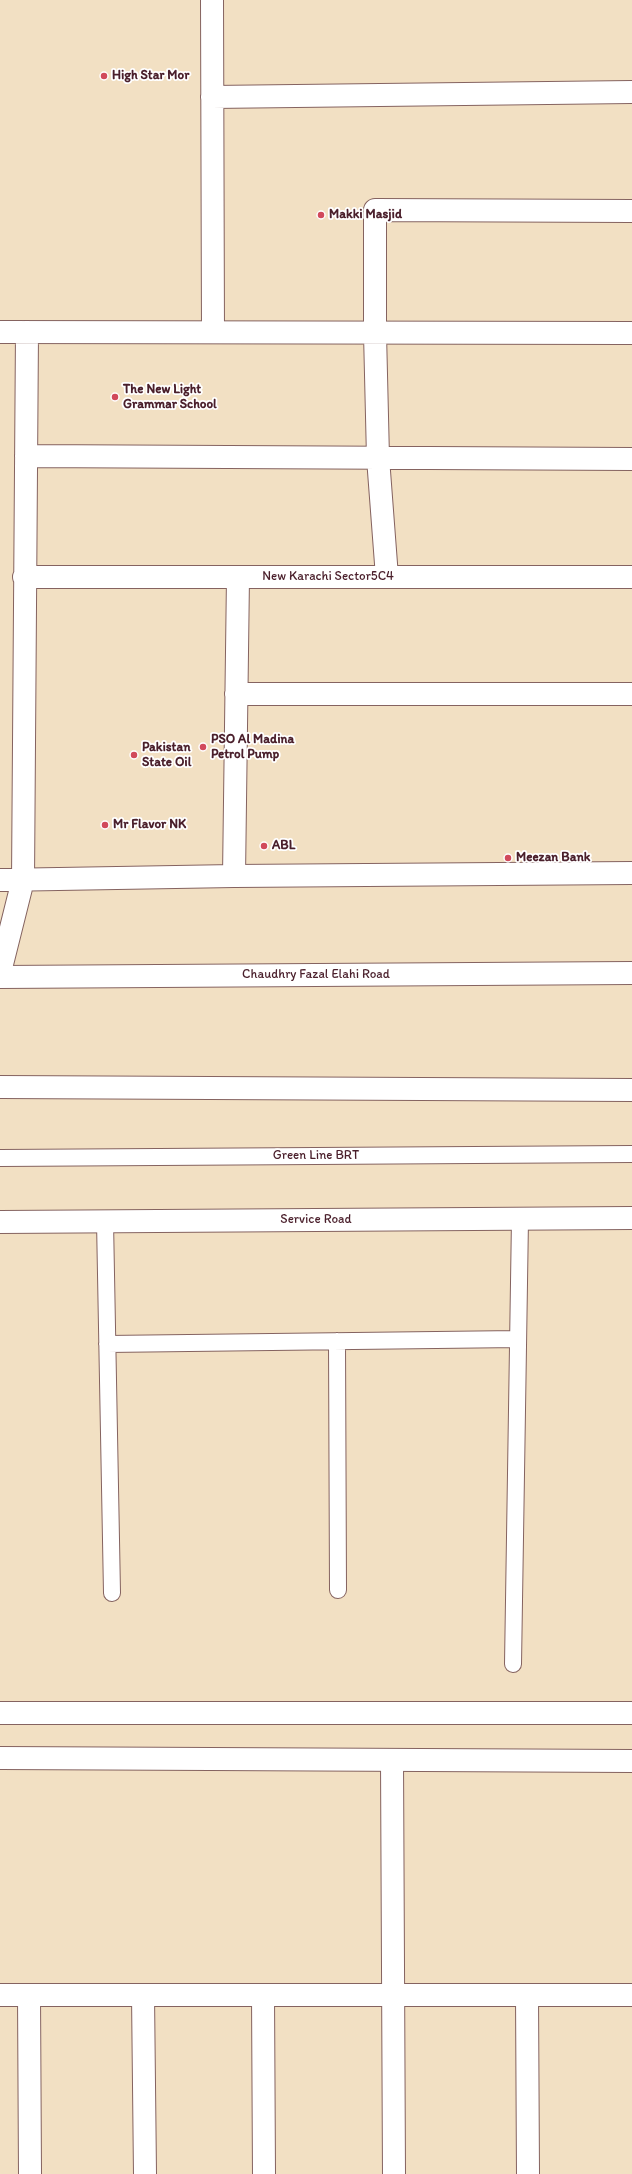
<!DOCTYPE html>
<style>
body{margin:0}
canvas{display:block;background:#f2e0c3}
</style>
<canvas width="632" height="2174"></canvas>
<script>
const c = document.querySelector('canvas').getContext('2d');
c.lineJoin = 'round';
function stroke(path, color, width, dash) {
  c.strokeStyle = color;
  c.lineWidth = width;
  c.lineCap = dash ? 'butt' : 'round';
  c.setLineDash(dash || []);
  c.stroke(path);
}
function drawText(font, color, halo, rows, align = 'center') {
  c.font = font + ' Itim,sans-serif';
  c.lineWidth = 3.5;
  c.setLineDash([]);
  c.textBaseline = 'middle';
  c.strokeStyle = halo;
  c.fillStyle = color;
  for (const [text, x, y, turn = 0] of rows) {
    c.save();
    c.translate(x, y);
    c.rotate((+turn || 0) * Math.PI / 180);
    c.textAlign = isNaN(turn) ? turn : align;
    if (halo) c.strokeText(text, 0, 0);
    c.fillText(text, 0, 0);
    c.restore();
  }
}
const service = new Path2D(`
 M 0,1158 L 632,1154
 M 105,1221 L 112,1593
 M 337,1341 L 338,1590
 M 107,1344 L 518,1339
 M 513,1664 L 520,1219`);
const minor = new Path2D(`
 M 212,0 L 213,332
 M 212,97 L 632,92
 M 0,332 L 632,333
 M 26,456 L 632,459
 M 24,577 L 632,577
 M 387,577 L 378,458 L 375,333 L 375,210 L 632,211
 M 236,694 L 632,694
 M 234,876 L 238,577
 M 0,880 L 234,876 L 632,873
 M 0,972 L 23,880 L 27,332
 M 0,1222 L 632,1218
 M 392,1760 L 394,2174
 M 0,1995 L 632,1995
 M 29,1995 L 30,2174
 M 143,1995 L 145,2174
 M 263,1995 L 264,2174
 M 527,1995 L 528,2174`);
const tertiary = new Path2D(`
 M 0,1713 L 632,1713
 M 0,1758 L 632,1761`);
const primary = new Path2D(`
 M 0,977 L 632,973
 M 0,1087 L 632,1090`);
const markers = [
 [104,76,4,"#d1495b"],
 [321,215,4,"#d1495b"],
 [115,397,4,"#d1495b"],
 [203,747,4,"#d1495b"],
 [134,755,4,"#d1495b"],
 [105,825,4,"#d1495b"],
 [264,846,4,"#d1495b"],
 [508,858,4,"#d1495b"]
];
const poiNames = [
 ["High Star Mor",112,76],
 ["Makki Masjid",329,215],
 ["The New Light",123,390],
 ["Grammar School",123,405],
 ["PSO Al Madina",211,740],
 ["Petrol Pump",211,755],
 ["Pakistan",142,748],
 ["State Oil",142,763],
 ["Mr Flavor NK",113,825],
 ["ABL",272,846],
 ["Meezan Bank",516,858]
];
const streetNames = [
 ["New Karachi Sector5C4",328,577],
 ["Chaudhry Fazal Elahi Road",316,975],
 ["Green Line BRT",316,1156],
 ["Service Road",316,1220]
];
stroke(service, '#856360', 18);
stroke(minor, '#856360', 24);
stroke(tertiary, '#856360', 24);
stroke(primary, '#856360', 24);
stroke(service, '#fff', 16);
stroke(minor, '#fff', 22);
stroke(tertiary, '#fff', 22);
stroke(primary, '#fff', 22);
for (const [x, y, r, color] of markers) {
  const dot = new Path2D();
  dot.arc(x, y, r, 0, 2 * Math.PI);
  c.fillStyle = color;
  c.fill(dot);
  stroke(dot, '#fff', 1.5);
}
drawText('bold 13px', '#4a1f2b', '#fff', poiNames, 'left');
drawText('13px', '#4a1f2b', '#fff', streetNames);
</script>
